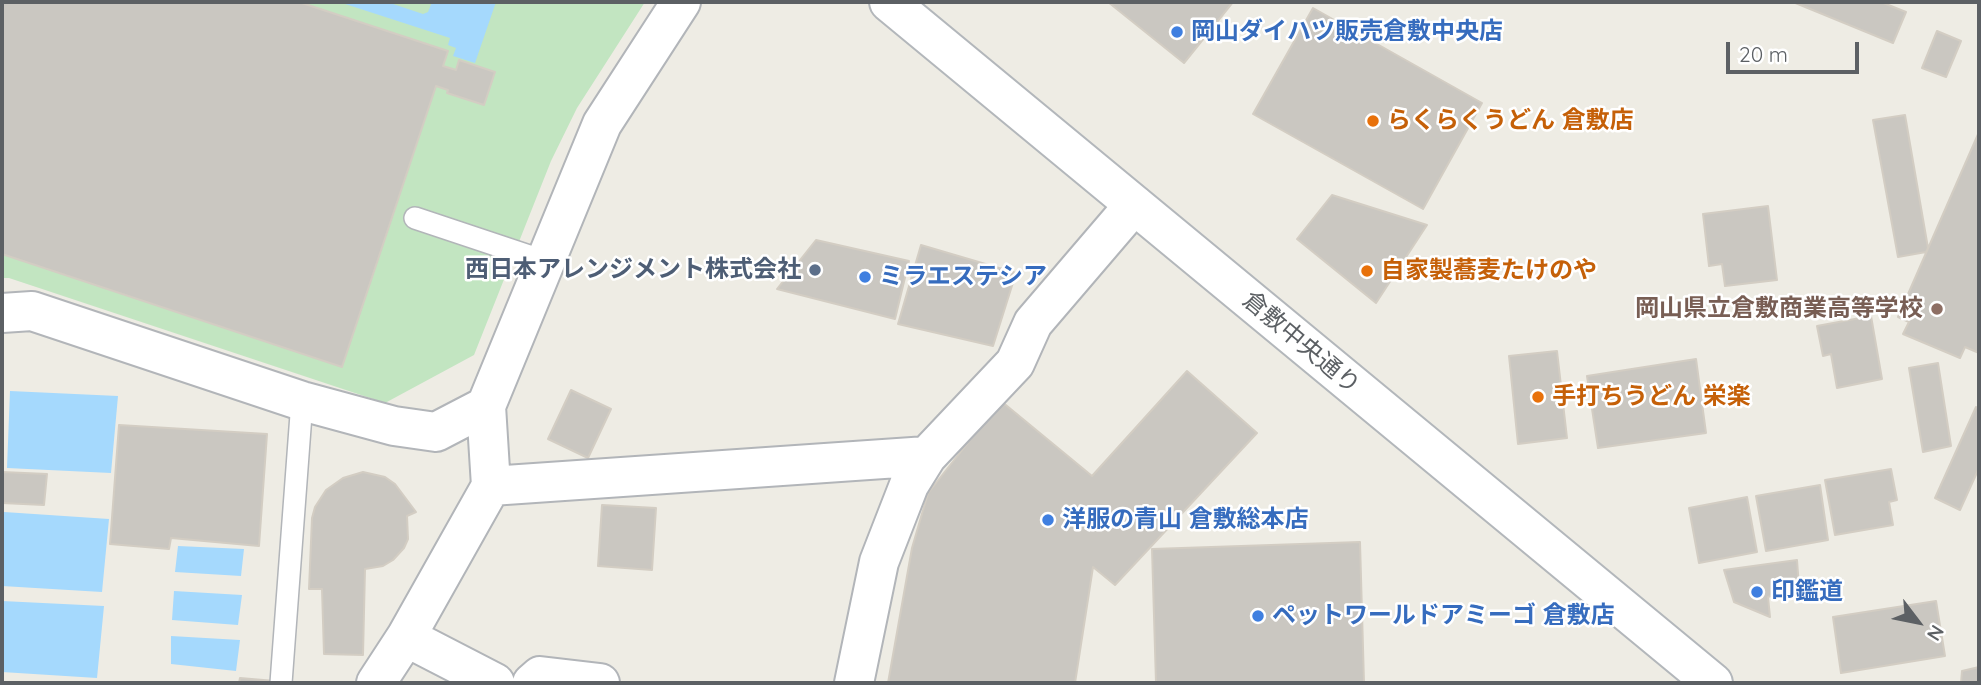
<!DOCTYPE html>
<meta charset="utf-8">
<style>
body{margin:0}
#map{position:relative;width:1981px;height:685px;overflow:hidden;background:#eeece4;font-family:Quicksand,sans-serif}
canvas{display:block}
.frame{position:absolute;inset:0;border:4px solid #5c6064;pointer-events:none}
.north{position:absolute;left:1883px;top:587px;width:70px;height:70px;-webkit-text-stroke:5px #fff;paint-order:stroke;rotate:122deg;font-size:19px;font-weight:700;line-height:28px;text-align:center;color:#5c6064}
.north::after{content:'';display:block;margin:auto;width:24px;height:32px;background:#5c6064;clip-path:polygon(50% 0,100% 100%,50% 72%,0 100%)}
.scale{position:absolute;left:1726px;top:42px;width:133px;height:32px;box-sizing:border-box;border:4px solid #5c6064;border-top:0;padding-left:9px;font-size:21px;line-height:24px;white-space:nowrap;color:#5c6064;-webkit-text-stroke:5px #fff;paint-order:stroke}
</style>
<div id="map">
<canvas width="1981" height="685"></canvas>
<div class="frame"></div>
<div class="north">N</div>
<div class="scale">20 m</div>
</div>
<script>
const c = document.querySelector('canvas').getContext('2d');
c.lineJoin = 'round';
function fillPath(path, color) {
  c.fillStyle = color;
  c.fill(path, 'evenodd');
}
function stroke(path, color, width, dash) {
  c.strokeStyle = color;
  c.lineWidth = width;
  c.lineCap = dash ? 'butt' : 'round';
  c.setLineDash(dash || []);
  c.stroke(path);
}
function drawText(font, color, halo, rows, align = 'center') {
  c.font = font + ' Quicksand,"Noto Sans JP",sans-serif';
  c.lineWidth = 5;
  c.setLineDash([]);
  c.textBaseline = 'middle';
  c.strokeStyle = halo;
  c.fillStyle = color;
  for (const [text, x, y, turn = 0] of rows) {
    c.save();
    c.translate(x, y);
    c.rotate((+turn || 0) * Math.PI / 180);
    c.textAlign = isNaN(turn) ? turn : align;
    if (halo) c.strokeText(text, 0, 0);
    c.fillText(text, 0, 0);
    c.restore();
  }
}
const green = new Path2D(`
 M 2,2 L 645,2 L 577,108 L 551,161 L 474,355 L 385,403 L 9,278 L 2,278 Z`);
const water = new Path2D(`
 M 339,2 L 387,2 L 423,14 L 428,12 L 432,2 L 496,2 L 475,63 L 453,56 L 456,48 L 448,45 L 450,38 Z
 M 10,391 L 118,396 L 111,473 L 7,468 Z
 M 4,512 L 109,519 L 102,592 L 2,586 Z
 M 178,546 L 244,549 L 241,576 L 175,572 Z
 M 174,591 L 242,595 L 238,625 L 172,620 Z
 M 2,601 L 104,606 L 97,678 L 2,672 Z
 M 171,636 L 240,640 L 236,671 L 171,664 Z`);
const building = new Path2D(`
 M 2,2 L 299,2 L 448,51 L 443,66 L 456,70 L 459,60 L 495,72 L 484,105 L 447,93 L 448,90 L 436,86 L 342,367 L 2,254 Z
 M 1108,2 L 1233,2 L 1184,63 Z
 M 1793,2 L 1881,2 L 1906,12 L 1893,43 Z
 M 1313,8 L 1482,103 L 1423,209 L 1253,114 Z
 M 1937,31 L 1961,41 L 1946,77 L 1922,68 Z
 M 1905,115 L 1928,248 L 1926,252 L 1898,257 L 1873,120 Z
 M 1979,132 L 1979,353 L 1965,347 L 1960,358 L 1903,334 L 1909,322 L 1898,317 Z
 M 1332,195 L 1427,225 L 1376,303 L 1297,239 Z
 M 1768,206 L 1777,280 L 1725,286 L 1722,264 L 1709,266 L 1703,214 Z
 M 816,240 L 909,261 L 895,319 L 777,289 Z
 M 921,245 L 1016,273 L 993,346 L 898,324 Z
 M 1871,316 L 1882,379 L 1837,388 L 1831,354 L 1823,356 L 1817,326 Z
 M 1557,351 L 1567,438 L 1518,444 L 1509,356 Z
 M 1696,359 L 1706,433 L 1598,448 L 1587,376 Z
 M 1938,363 L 1951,446 L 1923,452 L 1909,368 Z
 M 1187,371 L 1257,433 L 1115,585 L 1093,567 L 1075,683 L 888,683 L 912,548 L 928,493 L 1001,401 L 1092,476 Z
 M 571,390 L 611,409 L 588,458 L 548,439 Z
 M 1976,407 L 1979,409 L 1979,468 L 1960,510 L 1935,498 Z
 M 119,425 L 267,434 L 259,546 L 171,538 L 169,549 L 110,544 Z
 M 1891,469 L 1897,500 L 1889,502 L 1893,525 L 1835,535 L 1825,480 Z
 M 2,472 L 47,474 L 44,505 L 2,503 Z
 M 363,472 L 385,477 L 395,484 L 416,512 L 407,516 L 408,539 L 404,548 L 393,560 L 383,566 L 365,569 L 363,655 L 324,654 L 322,589 L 309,589 L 312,518 L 315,507 L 326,490 L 343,478 Z
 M 1820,485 L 1828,540 L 1766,551 L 1756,496 Z
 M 1747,497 L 1757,552 L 1699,563 L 1689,508 Z
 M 602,505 L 656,508 L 652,570 L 598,566 Z
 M 1360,542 L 1364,683 L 1156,683 L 1152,549 Z
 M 1797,560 L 1799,587 L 1768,597 L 1770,617 L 1734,602 L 1724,570 Z
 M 1936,601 L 1945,656 L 1841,673 L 1833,617 Z
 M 1979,667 L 1979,683 L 1961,683 L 1962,671 Z
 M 240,678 L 275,681 L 275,683 L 239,683 Z`);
const lane = new Path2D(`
 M 415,218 L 547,262
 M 281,683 L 302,401`);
const street = new Path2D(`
 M 2,313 L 32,311 L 302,401 L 394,426 L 436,432 L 486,406 L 602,124 L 681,2
 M 486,406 L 491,486
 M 406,637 L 495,683
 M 376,683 L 406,637 L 491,486 L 927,456
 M 532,683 L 540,676 L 600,683
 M 854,683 L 879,562 L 909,485 L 927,456 L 1015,363 L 1033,323 L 1134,205`);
const secondary = new Path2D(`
 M 889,2 L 1713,683`);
const markers = [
 [1177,32,7,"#3f7fe0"],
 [1373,121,7,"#e8710a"],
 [815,270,7,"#5c6f8a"],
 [1367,271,7,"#e8710a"],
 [865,277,7,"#3f7fe0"],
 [1937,309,7,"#8d6e63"],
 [1538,397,7,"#e8710a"],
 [1048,520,7,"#3f7fe0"],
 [1757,592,7,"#3f7fe0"],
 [1258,616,7,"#3f7fe0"]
];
const shopNames = [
 ["岡山ダイハツ販売倉敷中央店",1191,32],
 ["ミラエステシア",879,277],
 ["洋服の青山 倉敷総本店",1062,520],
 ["印鑑道",1771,592],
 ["ペットワールドアミーゴ 倉敷店",1272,616]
];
const foodNames = [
 ["らくらくうどん 倉敷店",1387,121],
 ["自家製蕎麦たけのや",1381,271],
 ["手打ちうどん 栄楽",1552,397]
];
const serviceNames = [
 ["西日本アレンジメント株式会社",801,270]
];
const educationNames = [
 ["岡山県立倉敷商業高等学校",1923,309]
];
const streetNames = [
 ["倉敷中央通り",1301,343,40]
];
fillPath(green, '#c2e5c1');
fillPath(water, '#a5d9fd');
fillPath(building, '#cac7c1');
stroke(building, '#d3cdc3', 2);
stroke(lane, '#b2b5b9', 24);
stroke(street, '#b2b5b9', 42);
stroke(secondary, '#b3b7bb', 42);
stroke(lane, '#fff', 21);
stroke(street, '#fff', 38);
stroke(secondary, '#fff', 38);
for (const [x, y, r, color] of markers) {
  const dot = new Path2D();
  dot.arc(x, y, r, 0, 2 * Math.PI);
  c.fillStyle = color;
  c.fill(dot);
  stroke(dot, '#fff', 2.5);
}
drawText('bold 24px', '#366cbe', '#fff', shopNames, 'left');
drawText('bold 24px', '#c56008', '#fff', foodNames, 'left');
drawText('bold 24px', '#4e5e75', '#fff', serviceNames, 'right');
drawText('bold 24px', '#785e54', '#fff', educationNames, 'right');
drawText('24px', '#5c6064', '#fff', streetNames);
</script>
